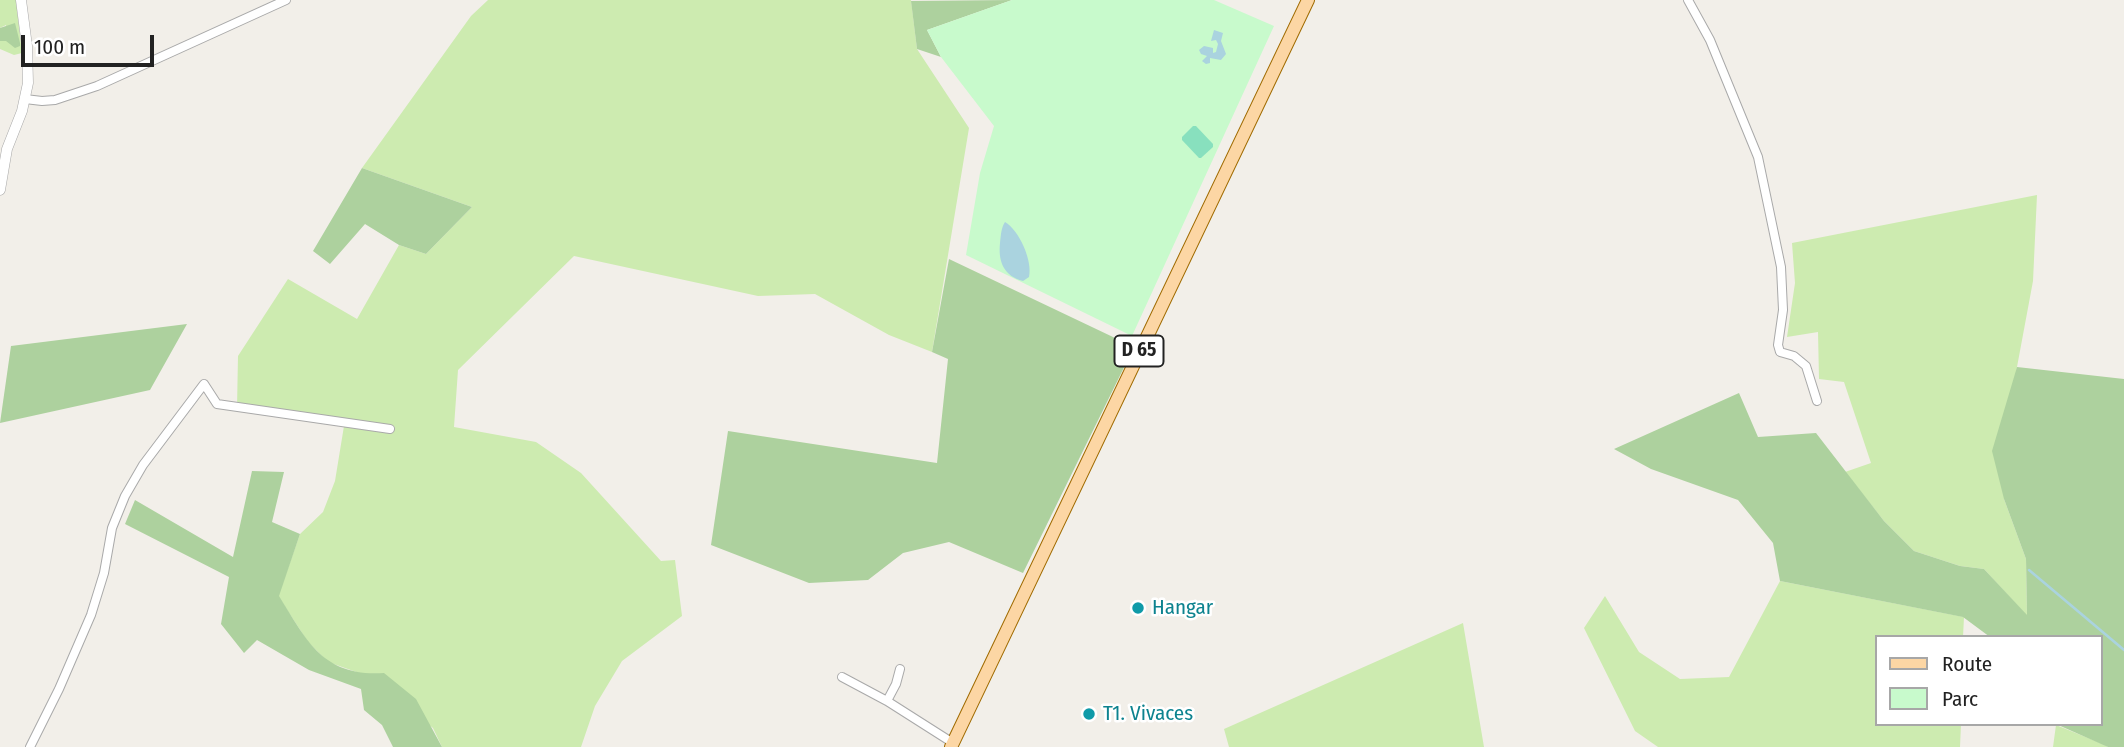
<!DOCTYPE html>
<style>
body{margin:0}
#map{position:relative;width:2124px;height:747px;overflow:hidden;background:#f2efe9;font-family:"Fira Sans Condensed",sans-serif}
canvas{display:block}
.legend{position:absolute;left:1875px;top:635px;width:228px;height:91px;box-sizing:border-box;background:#fff;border:2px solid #a7a7a7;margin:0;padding:9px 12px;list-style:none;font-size:21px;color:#222}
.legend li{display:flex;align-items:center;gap:14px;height:35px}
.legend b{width:35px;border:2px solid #a7a7a7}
.scale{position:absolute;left:21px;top:35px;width:133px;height:32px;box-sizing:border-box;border:4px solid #222;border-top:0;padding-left:9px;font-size:21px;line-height:24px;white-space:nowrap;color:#222;-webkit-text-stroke:5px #fff;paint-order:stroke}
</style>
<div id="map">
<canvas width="2124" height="747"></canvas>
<ul class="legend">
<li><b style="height:9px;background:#fcd6a4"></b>Route</li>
<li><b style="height:19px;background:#c8facc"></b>Parc</li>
</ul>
<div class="scale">100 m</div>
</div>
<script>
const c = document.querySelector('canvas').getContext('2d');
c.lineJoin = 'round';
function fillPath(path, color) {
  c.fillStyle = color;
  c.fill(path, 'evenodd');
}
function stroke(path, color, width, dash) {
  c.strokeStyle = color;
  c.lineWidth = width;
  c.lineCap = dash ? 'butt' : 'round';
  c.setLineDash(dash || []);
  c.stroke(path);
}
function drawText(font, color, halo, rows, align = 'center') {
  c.font = font + ' "Fira Sans Condensed",sans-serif';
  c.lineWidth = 5;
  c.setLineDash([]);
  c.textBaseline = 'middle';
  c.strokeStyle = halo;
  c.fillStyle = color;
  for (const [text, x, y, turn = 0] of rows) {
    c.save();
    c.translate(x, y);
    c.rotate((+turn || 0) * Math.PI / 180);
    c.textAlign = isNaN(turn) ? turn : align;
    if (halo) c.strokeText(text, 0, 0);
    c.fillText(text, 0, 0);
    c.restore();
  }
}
const grass = new Path2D(`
 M 0,0 L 16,0 L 22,53 L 14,55 L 0,49 L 0,41 L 6,40 L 6,25 L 0,28 Z
 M 488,0 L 911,0 L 917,49 L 969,128 L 932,352 L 889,335 L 815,294 L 758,296 L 574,256 L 458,370 L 454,427 L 536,442 L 581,473 L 661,561 L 675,560 L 682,616 L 622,661 L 595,706 L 581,747 L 442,747 L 433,728 L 362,674 L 328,662 L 308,642 L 278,596 L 300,534 L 323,512 L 335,481 L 344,426 L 237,408 L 238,356 L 288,279 L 357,319 L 399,245 L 426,254 L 472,207 L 362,168 L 471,16 Z
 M 2037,195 L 2033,281 L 2017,367 L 2004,499 L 2026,559 L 2027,616 L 1984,569 L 1960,566 L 1914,551 L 1884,521 L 1845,472 L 1871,463 L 1844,382 L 1819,379 L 1818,332 L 1787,337 L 1795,283 L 1792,243 Z
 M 1780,581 L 1964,617 L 1963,637 L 1877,637 L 1877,724 L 1961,724 L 1960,747 L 1658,747 L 1635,731 L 1584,628 L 1605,596 L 1639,652 L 1680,679 L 1729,677 Z
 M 1463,623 L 1484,747 L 1229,747 L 1224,729 Z
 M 2056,725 L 2103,744 L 2108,747 L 2053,747 Z`);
const forest = new Path2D(`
 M 1012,0 L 927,30 L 941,57 L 917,49 L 911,1 Z
 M 15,23 L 20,43 L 20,46 L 15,48 L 6,41 L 0,41 L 0,28 Z
 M 362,168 L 472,207 L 426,254 L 399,245 L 365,224 L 330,264 L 313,251 Z
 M 949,259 L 1134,347 L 1023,573 L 949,542 L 903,553 L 868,580 L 809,583 L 711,545 L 728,431 L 937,463 L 948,359 L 932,352 Z
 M 187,324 L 150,390 L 0,423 L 11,346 Z
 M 2017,367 L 2124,379 L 2124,747 L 2108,747 L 2056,724 L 2101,724 L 2101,637 L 1990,637 L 1963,617 L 1780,581 L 1773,543 L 1738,500 L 1651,469 L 1614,449 L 1739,393 L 1758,437 L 1816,433 L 1884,521 L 1914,551 L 1960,566 L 1984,569 L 2027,615 L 2026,559 L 2004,499 L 1992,451 Z
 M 252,471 L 284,472 L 272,522 L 300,534 L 279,596 C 307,641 323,677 384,673 L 416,699 L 442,747 L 393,747 L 382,725 L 364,710 L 361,689 L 309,670 L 257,640 L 244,653 L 221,624 L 229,577 L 125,524 L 135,500 L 233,557 Z`);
const park = new Path2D(`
 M 1012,0 L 1214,0 L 1274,26 L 1132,336 L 966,255 L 980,173 L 994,126 L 941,57 L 927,30 Z`);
const pitch = new Path2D(`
 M 1193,126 L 1196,126 L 1213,144 L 1213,147 L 1201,158 L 1199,158 L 1182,140 L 1182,137 Z`);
const water = new Path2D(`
 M 1214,30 L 1223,33 L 1221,41 L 1226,54 L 1221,60 L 1210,58 L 1210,63 L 1206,64 L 1202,61 L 1207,56 L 1201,54 L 1199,50 L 1204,46 L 1213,48 L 1213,53 L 1216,52 L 1218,44 L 1216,40 L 1211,41 Z
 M 1005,222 C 1019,230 1033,261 1029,277 L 1023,281 C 1004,276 998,262 1000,243 C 1001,235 1001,228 1005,222 Z`);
const stream = new Path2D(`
 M 2029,570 L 2124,650`);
const minor = new Path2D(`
 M 1688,0 L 1710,40 L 1758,157 L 1781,267 L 1783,310 L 1778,345 L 1780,352 L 1794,356 L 1806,366 L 1817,401
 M 25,99 L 42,101 L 55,100 L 97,86 L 286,0
 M 842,677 L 887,701 L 953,743
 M 887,701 L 896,684 L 900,669
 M 30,747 L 59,689 L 91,615 L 104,573 L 112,528 L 125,496 L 143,465 L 204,384 L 217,404 L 390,429`);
const tertiary = new Path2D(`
 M 0,190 L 7,149 L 22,111 L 28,83 L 27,46 L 21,0`);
const primary = new Path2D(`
 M 951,747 L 1308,0`);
const markers = [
 [1138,608,7,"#0f9aa8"],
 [1089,714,7,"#0f9aa8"]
];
const shields = [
 [1139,351,49]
];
const shieldNames = [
 ["D 65",1139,351]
];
const cultureNames = [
 ["Hangar",1152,608],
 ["T1. Vivaces",1103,714]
];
fillPath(grass, '#cdebb0');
fillPath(forest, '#add19e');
fillPath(park, '#c8facc');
fillPath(pitch, '#88e0be');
fillPath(water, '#aad3df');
stroke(stream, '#aad3df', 2.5);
stroke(minor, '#a9a9a9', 10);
stroke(tertiary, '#a9a9a9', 11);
stroke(primary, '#a06b00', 14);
stroke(minor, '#fff', 8);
stroke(tertiary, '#fff', 10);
stroke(primary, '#fcd6a4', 12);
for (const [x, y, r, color] of markers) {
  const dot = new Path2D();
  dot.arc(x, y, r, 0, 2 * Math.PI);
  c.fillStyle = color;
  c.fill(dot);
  stroke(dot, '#fff', 2.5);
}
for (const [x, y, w] of shields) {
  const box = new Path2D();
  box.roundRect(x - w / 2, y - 15.5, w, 31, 5);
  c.fillStyle = '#fff';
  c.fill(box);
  stroke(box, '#222', 2);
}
drawText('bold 19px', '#222', null, shieldNames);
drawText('21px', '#0d838f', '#fff', cultureNames, 'left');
</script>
